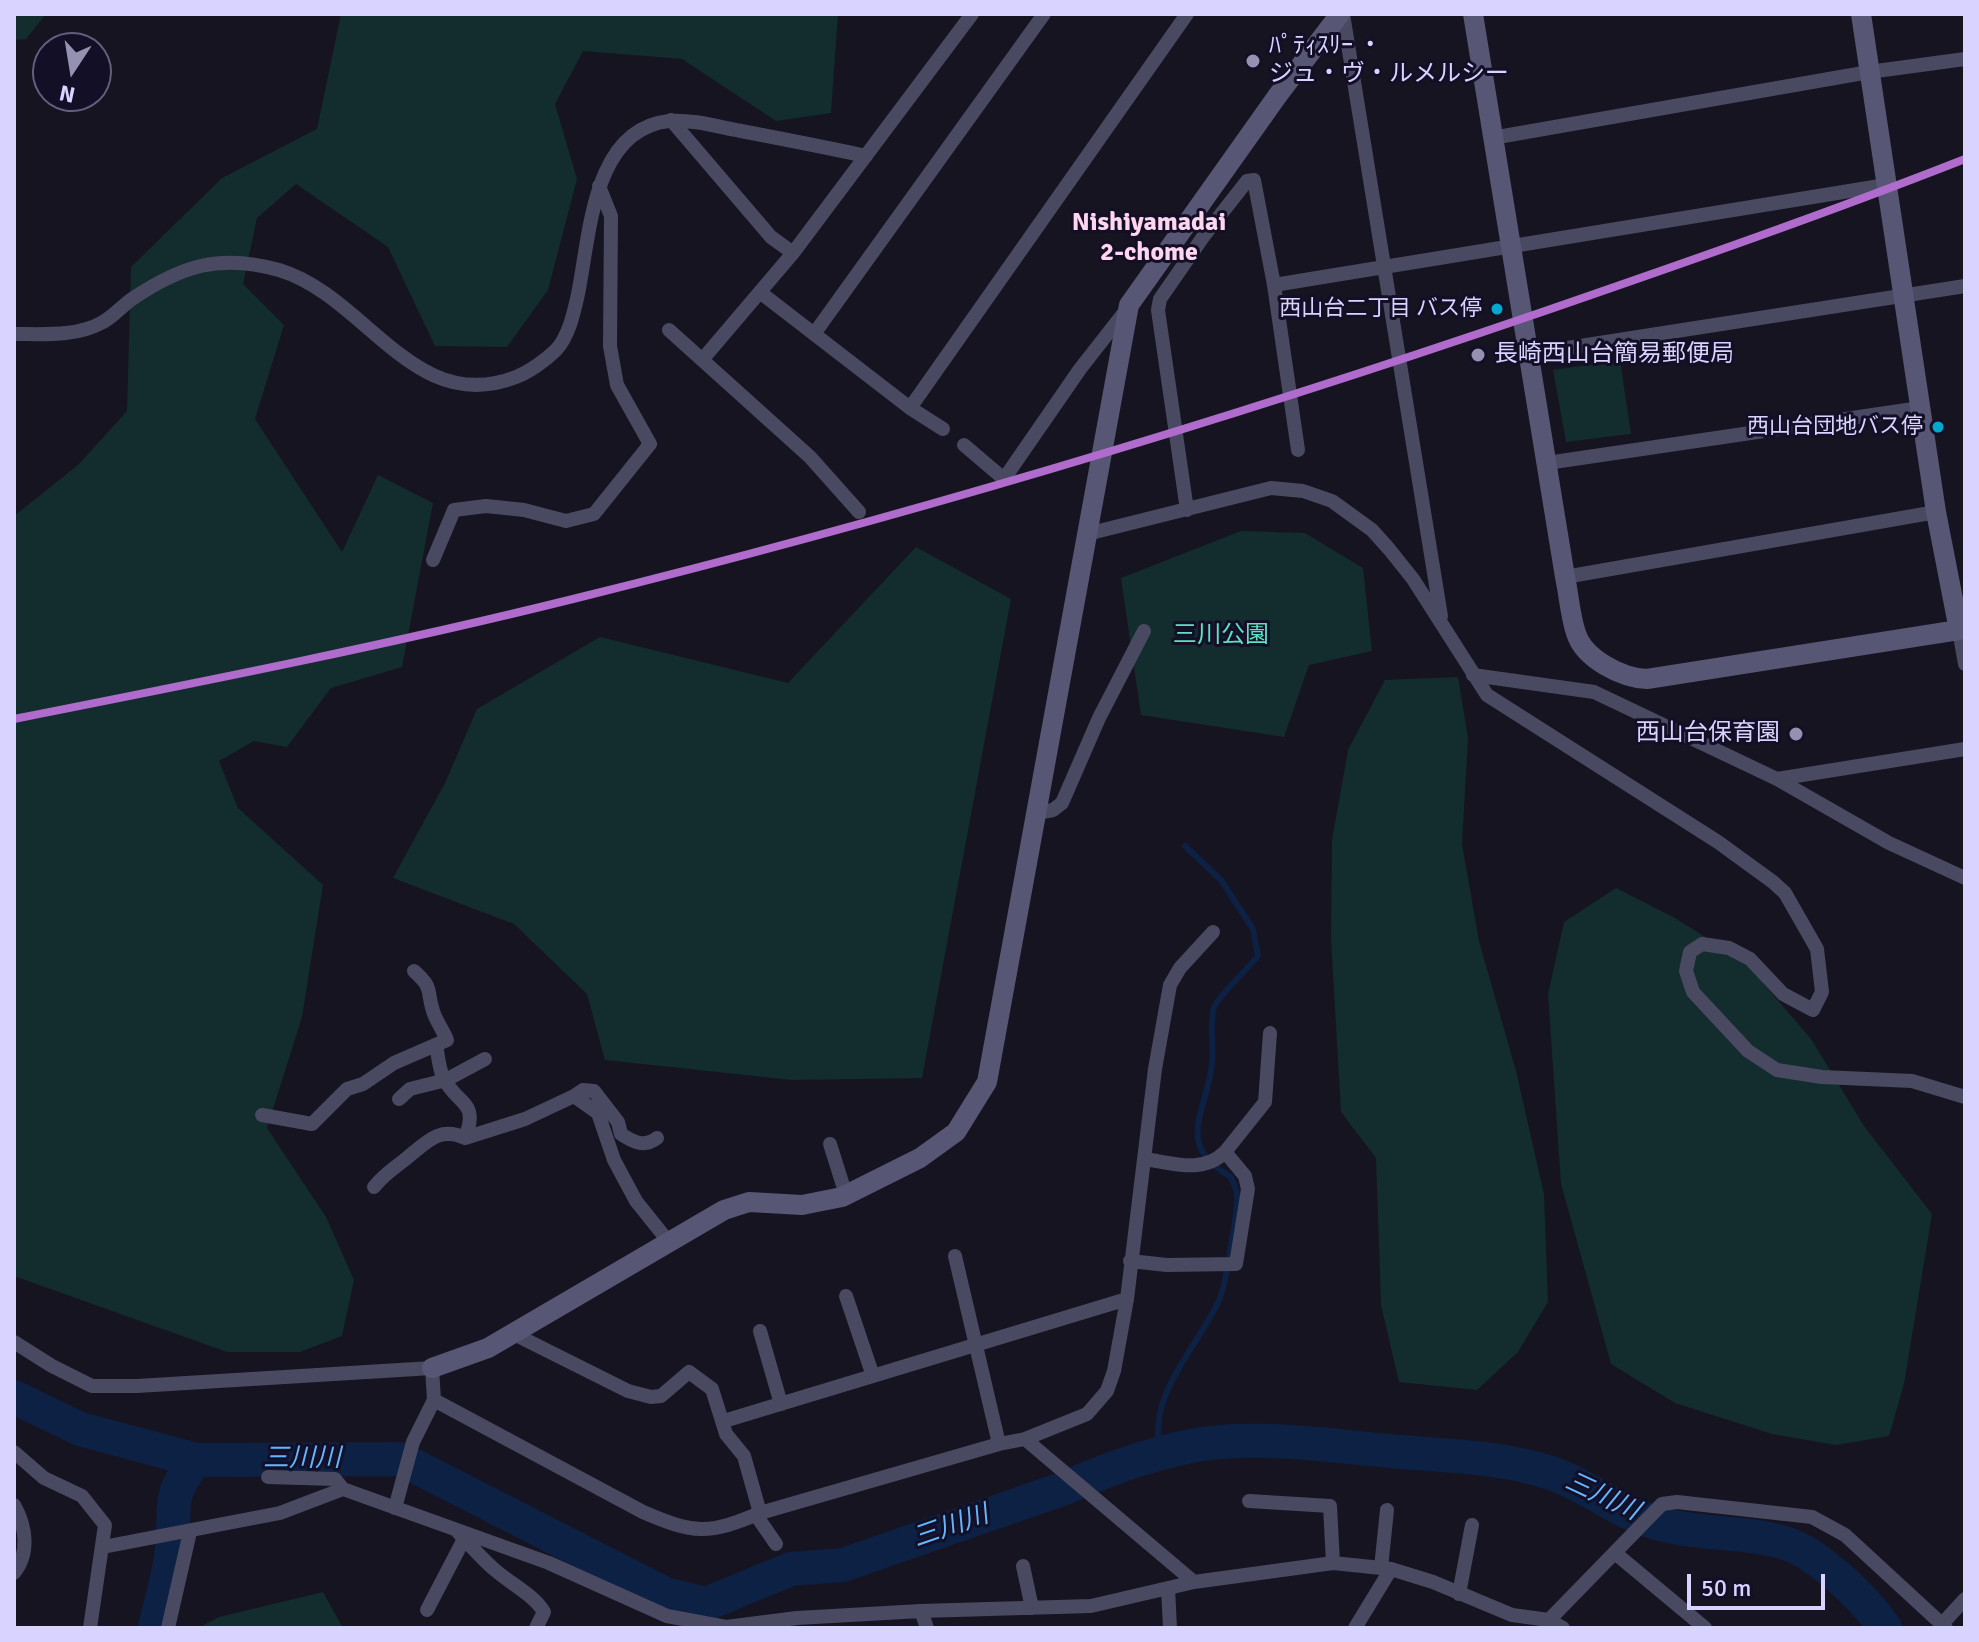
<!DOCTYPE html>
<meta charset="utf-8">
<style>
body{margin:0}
#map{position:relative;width:1979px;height:1642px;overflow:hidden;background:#161421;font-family:Signika,sans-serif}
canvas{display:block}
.frame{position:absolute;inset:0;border:16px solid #d9d4ff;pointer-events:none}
.north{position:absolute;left:32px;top:32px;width:80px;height:80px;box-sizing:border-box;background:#130f26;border:2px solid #625e7d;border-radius:50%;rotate:192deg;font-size:22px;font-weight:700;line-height:32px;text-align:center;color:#d9d4ff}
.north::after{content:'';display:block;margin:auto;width:28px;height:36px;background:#9591b1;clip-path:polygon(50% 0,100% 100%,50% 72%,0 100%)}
.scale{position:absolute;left:1687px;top:1574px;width:138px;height:36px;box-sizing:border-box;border:4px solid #d9d4ff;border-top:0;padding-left:10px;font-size:24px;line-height:28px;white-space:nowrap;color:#d9d4ff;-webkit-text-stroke:6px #130f26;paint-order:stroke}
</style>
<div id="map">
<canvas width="1979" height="1642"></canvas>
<div class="frame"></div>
<div class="north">N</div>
<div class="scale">50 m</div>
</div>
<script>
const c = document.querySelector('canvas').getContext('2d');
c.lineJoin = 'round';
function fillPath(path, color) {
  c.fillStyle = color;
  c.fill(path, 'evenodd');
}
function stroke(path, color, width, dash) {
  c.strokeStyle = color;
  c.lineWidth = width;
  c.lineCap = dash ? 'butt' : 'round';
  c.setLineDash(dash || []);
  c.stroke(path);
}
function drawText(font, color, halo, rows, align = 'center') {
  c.font = font + ' Signika,"Noto Sans JP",sans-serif';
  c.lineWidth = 6;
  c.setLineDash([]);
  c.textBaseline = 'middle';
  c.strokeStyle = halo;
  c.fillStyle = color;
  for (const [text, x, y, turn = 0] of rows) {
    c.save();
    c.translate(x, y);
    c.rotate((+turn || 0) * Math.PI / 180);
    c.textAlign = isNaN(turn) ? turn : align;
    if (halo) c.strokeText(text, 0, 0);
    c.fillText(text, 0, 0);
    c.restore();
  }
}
const green = new Path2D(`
 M 14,14 L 46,14 L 26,39 L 14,40 Z
 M 341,14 L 838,14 L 831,113 L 776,121 L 682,59 L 583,51 L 555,104 L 577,179 L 548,290 L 507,347 L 435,346 L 388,247 L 296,184 L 257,218 L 243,284 L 284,325 L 255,419 L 342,552 L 378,475 L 433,503 L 402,667 L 331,688 L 287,747 L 254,741 L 219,761 L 238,808 L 323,885 L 302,1017 L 267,1128 L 326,1217 L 354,1280 L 342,1336 L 300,1352 L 227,1352 L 14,1276 L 14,516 L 78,465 L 127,411 L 131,267 L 222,178 L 317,129 Z
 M 1620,360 L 1631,434 L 1566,442 L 1553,370 Z
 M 1241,531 L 1305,533 L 1363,568 L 1372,651 L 1309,665 L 1284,737 L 1141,715 L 1121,578 Z
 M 916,547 L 1011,599 L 922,1078 L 792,1080 L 605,1060 L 587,994 L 514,924 L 393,878 L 445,783 L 477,709 L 600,637 L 788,683 Z
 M 1458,677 L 1468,738 L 1462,844 L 1479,941 L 1516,1071 L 1544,1194 L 1548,1302 L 1518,1352 L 1477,1390 L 1399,1382 L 1381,1305 L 1376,1158 L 1341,1112 L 1331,940 L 1332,840 L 1348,750 L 1385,680 Z
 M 1616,888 L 1675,918 L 1745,962 L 1811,1039 L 1864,1126 L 1932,1214 L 1904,1384 L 1889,1436 L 1836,1445 L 1772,1434 L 1675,1403 L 1611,1364 L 1561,1184 L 1548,994 L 1564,922 Z
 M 323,1592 L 343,1628 L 198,1628 L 219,1617 Z`);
const stream = new Path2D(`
 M 1162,1455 C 1143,1397 1199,1347 1220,1298 C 1225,1286 1239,1205 1237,1194 C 1236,1189 1233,1182 1231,1177 C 1173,1144 1207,1113 1212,1063 C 1214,1046 1209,1024 1214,1007 C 1217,998 1250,966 1258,956 L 1253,929 L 1221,880 L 1185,846`);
const river = new Path2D(`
 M 14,1397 L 80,1429 L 196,1460 L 401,1459 L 665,1594 L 706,1604 L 791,1569 L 843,1565 L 1065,1488 C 1109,1468 1172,1446 1220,1442 C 1280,1437 1342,1447 1401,1452 C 1451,1456 1503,1457 1551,1473 C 1589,1486 1620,1514 1660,1524 C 1701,1535 1745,1531 1785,1543 C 1818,1553 1866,1600 1885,1628
 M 155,1628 C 160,1602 170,1574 172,1548 C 176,1504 166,1497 196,1460`);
const street = new Path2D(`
 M 1343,14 L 1441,616
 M 671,120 L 771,237 L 793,253
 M 1492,138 L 1869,72 L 1965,59
 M 1274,285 L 1886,185
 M 761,293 L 910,408 L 943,429
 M 669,330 L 810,457 L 859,512
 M 14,334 C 43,334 77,337 103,322 C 114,316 122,306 132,299 C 181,266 220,253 279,270 C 366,296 414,417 516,377 C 529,372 546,360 556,350 C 569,336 574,312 578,294 C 590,236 592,129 669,121 C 692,119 719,127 741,131 C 783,139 824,147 866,156
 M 814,334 L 1044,14
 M 1529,354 L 1965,286
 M 702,360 L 793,253 L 972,14
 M 910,408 L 1187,14
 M 964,445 L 1004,479 L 1080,369 L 1127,309
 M 1547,463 L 1920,408
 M 1187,510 L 1158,310 L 1160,299 L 1203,237 L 1247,181 L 1254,180 L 1274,285 L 1298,450
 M 1087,534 L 1271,488 L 1303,491 L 1332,501 L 1372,530 L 1389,549 L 1413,579 L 1487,695 L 1718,842 L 1773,882 L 1785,893 L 1817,949 L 1822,992 L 1813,1010 L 1783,994 L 1750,959 L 1729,948 L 1702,944 L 1690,952 L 1686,971 L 1693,992 L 1748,1051 L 1777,1070 L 1822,1077 L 1912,1081 L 1965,1097
 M 433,560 L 454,510 L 486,506 L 524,510 L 566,521 L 594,514 L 650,444 L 617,385 L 610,346 L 611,216 L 599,186
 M 1565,577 L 1936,512
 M 1959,630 L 1965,664
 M 1473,675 L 1594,692 L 1777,779 L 1889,843 L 1965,878
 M 1777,779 L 1965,749
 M 1037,813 L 1053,810 L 1062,803 L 1099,718 L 1144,631
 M 436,1045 C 438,1055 439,1068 443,1077 C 457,1106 480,1100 465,1138 L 525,1119 L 574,1096 L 598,1113 L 614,1160 L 636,1201 L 668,1241
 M 574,1096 L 583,1090 L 594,1091 L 618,1122 L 621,1134 C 633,1142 644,1148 657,1138
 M 399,1099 L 410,1089 L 446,1080 L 485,1059
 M 262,1115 L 312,1124 L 347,1089 L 363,1084 L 394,1063 L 447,1040 C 443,1030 436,1021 433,1011 C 426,989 434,989 414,971
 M 830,1144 L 846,1195
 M 1225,1152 L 1265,1102 L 1270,1033
 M 374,1187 C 385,1173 395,1168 408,1157 C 427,1142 440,1126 465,1138
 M 955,1256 L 999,1444
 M 1130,1261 L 1167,1265 L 1236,1264 L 1248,1189 L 1245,1176 L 1225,1152 C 1203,1174 1173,1163 1145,1159
 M 846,1296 L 873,1376
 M 760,1331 L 781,1404
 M 512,1333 L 628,1391 L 651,1397 L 661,1396 L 689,1372 L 712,1389 L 726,1434 L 744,1456 L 760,1513
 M 14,1342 L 52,1366 L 92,1386 L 137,1386 L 432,1368 L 434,1400 L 413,1442 L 395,1508
 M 434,1400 L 643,1512 C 694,1534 708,1535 760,1513 L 999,1444 L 1025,1439 L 1087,1414 L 1107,1391 L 1114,1371 L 1127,1299 L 1155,1069 L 1170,985 L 1180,968 L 1213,932
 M 724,1421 L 1127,1299
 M 1025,1439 L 1194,1582
 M 14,1452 L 44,1478 L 82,1496 L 105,1525 L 90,1628
 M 268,1477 L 335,1479 L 343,1489
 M 1249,1501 L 1330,1506 L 1333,1563
 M 14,1505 C 26,1526 30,1553 14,1573
 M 756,1515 L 776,1544
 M 458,1532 C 470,1545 482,1559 495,1570 C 511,1584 534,1595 544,1612 L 536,1628
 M 103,1547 L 280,1513 L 343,1489 L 549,1563 L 667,1616 L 726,1627 L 797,1618 L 921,1611 L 1091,1606 L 1194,1582 L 1333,1563 L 1391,1569 L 1433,1582 L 1512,1615 L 1549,1620 L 1563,1628
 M 1615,1553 L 1705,1628
 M 1023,1566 L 1032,1608
 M 1381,1568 L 1387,1510
 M 1168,1588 L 1170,1628
 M 1459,1594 L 1472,1525
 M 427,1610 L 464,1539
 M 921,1611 L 927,1628
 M 1549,1620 L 1662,1504 L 1677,1502 L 1812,1517 L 1845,1535 L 1946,1628
 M 1942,1624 L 1965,1599
 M 168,1628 L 190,1532
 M 1355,1628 L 1391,1569`);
const secondary = new Path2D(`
 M 1473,14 L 1565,577 C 1569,595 1570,615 1576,633 C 1584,659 1622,678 1647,679 L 1965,629
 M 1861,14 L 1936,512 L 1959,630
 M 432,1368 L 488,1348 L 724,1210 L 749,1202 L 802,1205 L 842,1197 L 920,1158 L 956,1132 L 987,1082 L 1129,305 L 1278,95 L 1340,14`);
const rail1 = new Path2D(`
 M 14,719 C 201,682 388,645 573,599 C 901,518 1224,421 1542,312 C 1684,263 1825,214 1965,159`);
const markers = [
 [1253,61,8,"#9591b1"],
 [1497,309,7,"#00a9ce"],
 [1478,355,8,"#9591b1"],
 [1938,427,7,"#00a9ce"],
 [1796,734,8,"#9591b1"]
];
const busNames = [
 ["西山台二丁目 バス停",1482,309],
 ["西山台団地バス停",1923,427]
];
const poiNames = [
 ["ﾊﾟﾃｨｽﾘｰ ・",1269,47],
 ["ジュ・ヴ・ルメルシー",1269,75],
 ["長崎西山台簡易郵便局",1494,355],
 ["西山台保育園",1780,734,"right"]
];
const parkNames = [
 ["三川公園",1221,636]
];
const neighbourhoodNames = [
 ["Nishiyamadai",1149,223],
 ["2-chome",1149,253]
];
const waterNames = [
 ["三川川",302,1459],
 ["三川川",1602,1497,25],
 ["三川川",951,1527,-19]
];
fillPath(green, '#132c2d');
stroke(stream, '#0d2144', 6);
stroke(river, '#0d2144', 34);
stroke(street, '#4a4962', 14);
stroke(secondary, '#575674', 20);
stroke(rail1, '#b06ccc', 8);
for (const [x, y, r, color] of markers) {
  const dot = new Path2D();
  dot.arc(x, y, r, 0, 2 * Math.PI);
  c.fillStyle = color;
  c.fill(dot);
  stroke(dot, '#130f26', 3);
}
drawText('22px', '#d9d4ff', '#130f26', busNames, 'right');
drawText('24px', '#d9d4ff', '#130f26', poiNames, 'left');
drawText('24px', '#5fe0c0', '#130f26', parkNames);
drawText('bold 26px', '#ffd6f0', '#130f26', neighbourhoodNames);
drawText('italic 26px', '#62b6ff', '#130f26', waterNames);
</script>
